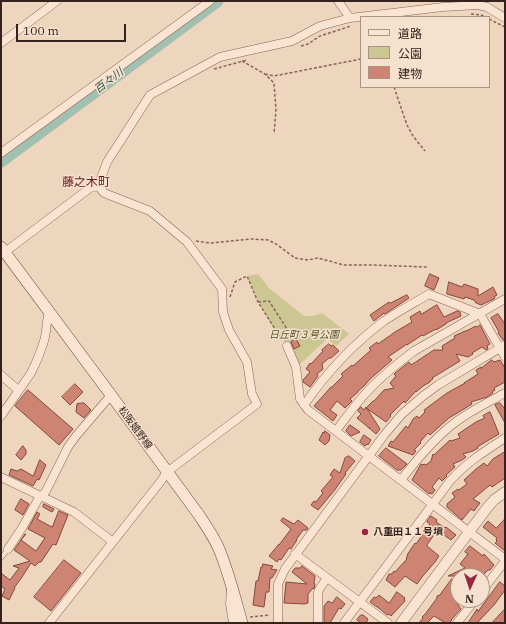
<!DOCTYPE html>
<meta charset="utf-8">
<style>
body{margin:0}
#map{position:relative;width:506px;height:624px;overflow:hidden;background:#eed5be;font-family:"IBM Plex Serif","Noto Sans JP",serif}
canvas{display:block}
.frame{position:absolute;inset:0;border:2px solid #36221c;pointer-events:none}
.legend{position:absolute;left:360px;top:16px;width:130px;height:72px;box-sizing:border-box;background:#f6e1ce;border:1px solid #a99587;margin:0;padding:5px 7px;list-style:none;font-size:12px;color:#36221c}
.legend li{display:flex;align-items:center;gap:8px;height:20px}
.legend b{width:20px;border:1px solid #a99587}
.north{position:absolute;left:450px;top:568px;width:40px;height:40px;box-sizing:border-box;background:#f6e1ce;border:1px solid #a99587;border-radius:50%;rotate:183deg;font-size:11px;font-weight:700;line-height:16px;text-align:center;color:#36221c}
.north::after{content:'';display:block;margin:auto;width:14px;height:18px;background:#972641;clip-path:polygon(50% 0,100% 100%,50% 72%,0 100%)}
.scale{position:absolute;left:16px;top:24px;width:110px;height:18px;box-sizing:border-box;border:2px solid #36221c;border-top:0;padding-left:5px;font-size:12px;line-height:14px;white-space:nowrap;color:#36221c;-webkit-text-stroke:3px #f6e1ce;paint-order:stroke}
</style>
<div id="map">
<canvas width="506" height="624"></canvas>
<div class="frame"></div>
<ul class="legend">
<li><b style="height:5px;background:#f9e4d2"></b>道路</li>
<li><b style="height:11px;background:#ccc693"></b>公園</li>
<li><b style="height:11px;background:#cd8473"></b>建物</li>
</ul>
<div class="north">N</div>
<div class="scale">100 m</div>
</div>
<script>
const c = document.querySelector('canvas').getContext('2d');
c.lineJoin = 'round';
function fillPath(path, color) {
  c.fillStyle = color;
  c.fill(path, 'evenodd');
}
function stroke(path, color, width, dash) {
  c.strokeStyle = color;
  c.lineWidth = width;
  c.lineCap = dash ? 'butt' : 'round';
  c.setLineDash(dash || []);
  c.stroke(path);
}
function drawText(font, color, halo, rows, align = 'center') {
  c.font = font + ' "IBM Plex Serif","Noto Sans JP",serif';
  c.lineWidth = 3;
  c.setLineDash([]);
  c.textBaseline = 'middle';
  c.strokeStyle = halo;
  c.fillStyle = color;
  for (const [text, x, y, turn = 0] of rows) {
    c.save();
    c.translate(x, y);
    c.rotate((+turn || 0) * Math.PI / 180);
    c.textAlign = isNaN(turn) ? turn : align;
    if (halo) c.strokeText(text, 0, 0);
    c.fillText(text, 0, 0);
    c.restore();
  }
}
const green = new Path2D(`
 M 258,274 L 269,288 L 304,316 L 314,316 L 322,313 L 349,334 L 336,346 L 327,339 L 299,365 L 288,343 C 276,339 252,289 247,276 Z`);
const river = new Path2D(`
 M 1,161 L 217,1`);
const building = new Path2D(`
 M 430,274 L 439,278 L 434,290 L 425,286 Z
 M 449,282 L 462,287 L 464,284 L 478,289 L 478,296 L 493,287 L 497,295 L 495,296 L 494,299 L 481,305 L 476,303 L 474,300 L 465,297 L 464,299 L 447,294 Z
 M 407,295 L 409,298 L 385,314 L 384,313 L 374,321 L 370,315 L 389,302 L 390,303 Z
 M 437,305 L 444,317 L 457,311 L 460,312 L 461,316 L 446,323 L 446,324 L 436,330 L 436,329 L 423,336 L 422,335 L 407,345 L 407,344 L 388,357 L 392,360 L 370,379 L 365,385 L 358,391 L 358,392 L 350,399 L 352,401 L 345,408 L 337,401 L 330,410 L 337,415 L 333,421 L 314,406 L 331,387 L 332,387 L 343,376 L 341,374 L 352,365 L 353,366 L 371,350 L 369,348 L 377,342 L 378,344 L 395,332 L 412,322 L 410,317 L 420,311 L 421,314 Z
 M 498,314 L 505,324 L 505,340 L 503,340 L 498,333 L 499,332 L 491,318 Z
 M 480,325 L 490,344 L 487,346 L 488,349 L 486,350 L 482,347 L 472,353 L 473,354 L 468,357 L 456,354 L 460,361 L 432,378 L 433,379 L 431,380 L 430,382 L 423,386 L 416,392 L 416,391 L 405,403 L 404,401 L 390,415 L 391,416 L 386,422 L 366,408 L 373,401 L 374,401 L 384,390 L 394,388 L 390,383 L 396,376 L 394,374 L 409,362 L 411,365 L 434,350 L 443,350 L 442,346 L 455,338 L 454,336 L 465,331 L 466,331 L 476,326 L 477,327 Z
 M 296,339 L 300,346 L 294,349 L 291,342 Z
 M 329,344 L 331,346 L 333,345 L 339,351 L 331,358 L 329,358 L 322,364 L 323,369 L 317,374 L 318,376 L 310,387 L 303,382 L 303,380 L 310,372 L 306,369 L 310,363 L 311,364 L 323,351 L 322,350 Z
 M 492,360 L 494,362 L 500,360 L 505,368 L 505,382 L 494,388 L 495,390 L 492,392 L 493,393 L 487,397 L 471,402 L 472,404 L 449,418 L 430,435 L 428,433 L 420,442 L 421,443 L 414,450 L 416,451 L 413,455 L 388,446 L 391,441 L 393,442 L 406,426 L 408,428 L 413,419 L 417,416 L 419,418 L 425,412 L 424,410 L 447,393 L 465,383 L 464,383 L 478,374 L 476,370 L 481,367 L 481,368 Z
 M 75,384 L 83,392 L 70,405 L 62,397 Z
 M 28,390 L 73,429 L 59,445 L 15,406 Z
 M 84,403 L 91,410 L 84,418 L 76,412 L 77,404 Z
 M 500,403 L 505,409 L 505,423 L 495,405 Z
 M 361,407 L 364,410 L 366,407 L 380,429 L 376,434 L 369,428 L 370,428 L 369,428 L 357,418 L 361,414 L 358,411 Z
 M 490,412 L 499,434 L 477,447 L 478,448 L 473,451 L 463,454 L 466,457 L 462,460 L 453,464 L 455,467 L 446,475 L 447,476 L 442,481 L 439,478 L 432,487 L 435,490 L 432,494 L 430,493 L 429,494 L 412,480 L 421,464 L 423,465 L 424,464 L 426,465 L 431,461 L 433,454 L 434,455 L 450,440 L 451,441 L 460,438 L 458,434 L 476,422 L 485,418 L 483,416 Z
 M 350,425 L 360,432 L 351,436 L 346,431 Z
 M 325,431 L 330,435 L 329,441 L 325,445 L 319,440 L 323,432 L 324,433 Z
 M 364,435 L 371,440 L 368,445 L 367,444 L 365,446 L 360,442 Z
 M 23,446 L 26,450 L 26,454 L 21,460 L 16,455 Z
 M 386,448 L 407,464 L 401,470 L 397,470 L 379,456 Z
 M 505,452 L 505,478 L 492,487 L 490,485 L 473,499 L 480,503 L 474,511 L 471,509 L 462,520 L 447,507 L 447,504 L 455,497 L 452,493 L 458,489 L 459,490 L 467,484 L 464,480 L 476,469 L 484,463 L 487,466 L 493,459 Z
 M 349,456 L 355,461 L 345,473 L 346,474 L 334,491 L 318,510 L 311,505 L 314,501 L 316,502 L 323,493 L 321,491 L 333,477 L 330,475 L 334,469 L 340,473 L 345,458 Z
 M 40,460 L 46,465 L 39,480 L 37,479 L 33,486 L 9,475 L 11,469 L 17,471 L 21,469 L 33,476 Z
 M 21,499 L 29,504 L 23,515 L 15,510 Z
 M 44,504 L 54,509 L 52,512 L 43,507 Z
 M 59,511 L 68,515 L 56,545 L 53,544 L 41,562 L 39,562 L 35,566 L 31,563 L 22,577 L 14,588 L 15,588 L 9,600 L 2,596 L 5,589 L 1,586 L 1,573 L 10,580 L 19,568 L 13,566 L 30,561 L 14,550 L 25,534 L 26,534 L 21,540 L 36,551 L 45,538 L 28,529 L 37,512 L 40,514 L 37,519 L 52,527 Z
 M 431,516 L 437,520 L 436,522 L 445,528 L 446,527 L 456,535 L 451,540 L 437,530 L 427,545 L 427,546 L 439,556 L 435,562 L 422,577 L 417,584 L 405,576 L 395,587 L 386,580 L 389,574 L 392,574 L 394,571 L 395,572 L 407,559 L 406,558 L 408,555 L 407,555 L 415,543 L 416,544 L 430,524 L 427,522 Z
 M 283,518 L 294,524 L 298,520 L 308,528 L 307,530 L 303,530 L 296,540 L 297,540 L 291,549 L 289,548 L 281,560 L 279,559 L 277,562 L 269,556 L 279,544 L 279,545 L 291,529 L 281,521 Z
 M 505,519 L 505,551 L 495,543 L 497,541 L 496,540 L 497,538 L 483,527 L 488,521 L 496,528 Z
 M 470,546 L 483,556 L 484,554 L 494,565 L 490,570 L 488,570 L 482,576 L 475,576 L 468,570 L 464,576 L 448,576 L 465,568 L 460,564 L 468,554 L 465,552 Z
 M 64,560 L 81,573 L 51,611 L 34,597 Z
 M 263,564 L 273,566 L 271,569 L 277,570 L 272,578 L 270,578 L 269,592 L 266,592 L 264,607 L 253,605 L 256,581 L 258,581 L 261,567 L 262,567 Z
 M 302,566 L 315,576 L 314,584 L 315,584 L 314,589 L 313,588 L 308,594 L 308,603 L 305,604 L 284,603 L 286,582 L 307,584 L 292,572 L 295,568 L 300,568 Z
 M 452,579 L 458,584 L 458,605 L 461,609 L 451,620 L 452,620 L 449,623 L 446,623 L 444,622 L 434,616 L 427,623 L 419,623 L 423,618 L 422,617 L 426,613 L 437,598 L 437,596 L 440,595 L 442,592 Z
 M 500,582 L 505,586 L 505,590 L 494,605 L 477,623 L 468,623 L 477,609 L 478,611 Z
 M 397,592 L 405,598 L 404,599 L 405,601 L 391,616 L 389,614 L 387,615 L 380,609 L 370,602 L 374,597 L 376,598 L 379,595 L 389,603 Z
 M 337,597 L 345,604 L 341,609 L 339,608 L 330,623 L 324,623 L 324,606 L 328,601 L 332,603 Z
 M 505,609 L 505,623 L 492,623 Z
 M 361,615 L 363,615 L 368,619 L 366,623 L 361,623 L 357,620 Z`);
const path = new Path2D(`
 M 471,14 L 481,15 L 486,17
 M 489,19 L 505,27
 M 301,46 L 308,44 L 320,36 L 351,26
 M 242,61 L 265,74 L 274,83 L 276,110 L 274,134
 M 214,69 L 247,60
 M 265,74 L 274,76 L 361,59
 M 394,87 L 407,125 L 413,136 L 425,151
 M 196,241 L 210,243 L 252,239 L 268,240 L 276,244 L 295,258 L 308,260 L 318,258 L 344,265 L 372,265 L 427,267
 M 230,297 L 235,282 L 247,276 L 258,302 L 282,340
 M 258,302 L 269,301 L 289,332 L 288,338
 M 250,617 L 270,615`);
const service = new Path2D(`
 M 1,558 L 8,549`);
const minor = new Path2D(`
 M 338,1 L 350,18
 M 1,43 L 57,1
 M 1,153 L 210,1
 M 5,252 L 90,188 L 98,186 L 107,162 L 150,95 L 220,57 L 292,41 L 320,26 L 350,18 L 443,7 L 478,5 L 487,7 L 505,18
 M 287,346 L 296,367 L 300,399 L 308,410 L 505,559
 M 1,375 L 18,390
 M 304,405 C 327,372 352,345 384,321 C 399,311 414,303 429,294 L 480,314 L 505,357
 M 1,416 L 31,373 C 36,363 41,351 44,341 C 47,331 46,322 49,312
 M 336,431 C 345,419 354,406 365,394 C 379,378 397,364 414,351 L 505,299
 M 1,477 L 74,512 L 113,542
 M 401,480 C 417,459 435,437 457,421 C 472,410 489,402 505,393
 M 42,496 L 46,491 L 68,447 L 76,436 L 111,395
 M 8,549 L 22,528 L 40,496
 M 295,554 L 388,623
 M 231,590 L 230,604 L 233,623
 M 482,591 L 505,561
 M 49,623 L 161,481 L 167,472 L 257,404 L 252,394 L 247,362 L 229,330 L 223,312 L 222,289 L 187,242 L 150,211 L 104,193 L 98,186
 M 278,623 L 278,584 L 285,569 L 385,434 L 402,414 L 423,396 L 438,385 L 505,345
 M 318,623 L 318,592 L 320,588 L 327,578
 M 344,623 L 450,481 C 466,463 485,451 505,438
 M 457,623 L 475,600`);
const tertiary = new Path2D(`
 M 401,623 L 487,508 L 494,500 L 505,492`);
const secondary = new Path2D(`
 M 1,247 L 111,395 L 199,515 C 206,526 214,537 219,549 C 229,573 235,598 242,623`);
const markers = [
 [365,532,4,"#972641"]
];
const parkNames = [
 ["日丘町３号公園",304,335]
];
const streetNames = [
 ["松阪嬉野線",135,428,54]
];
const poiNames = [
 ["八重田１１号墳",373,532]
];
const waterNames = [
 ["百々川",109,81,-37]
];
const quarterNames = [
 ["藤之木町",86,183]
];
fillPath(green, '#ccc693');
stroke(river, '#a2c0b0', 13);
fillPath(building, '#cd8473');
stroke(building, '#86483c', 1);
stroke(service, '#876557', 5);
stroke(minor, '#876557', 9);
stroke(tertiary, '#876557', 11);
stroke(secondary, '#68473a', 12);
stroke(path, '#876557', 1.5, [3, 2]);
stroke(service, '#f9e4d2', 4);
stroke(minor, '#f9e4d2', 8);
stroke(tertiary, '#f9e4d2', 10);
stroke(secondary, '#f9e4d2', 11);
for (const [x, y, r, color] of markers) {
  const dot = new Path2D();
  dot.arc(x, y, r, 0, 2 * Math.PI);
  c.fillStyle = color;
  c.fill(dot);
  stroke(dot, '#f6e1ce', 1.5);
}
drawText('italic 10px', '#525322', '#f6e1ce', parkNames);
drawText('10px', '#36221c', '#f6e1ce', streetNames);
drawText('bold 10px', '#36221c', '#f6e1ce', poiNames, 'left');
drawText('italic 11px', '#2b5649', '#f6e1ce', waterNames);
drawText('12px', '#631a1c', '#f6e1ce', quarterNames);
</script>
